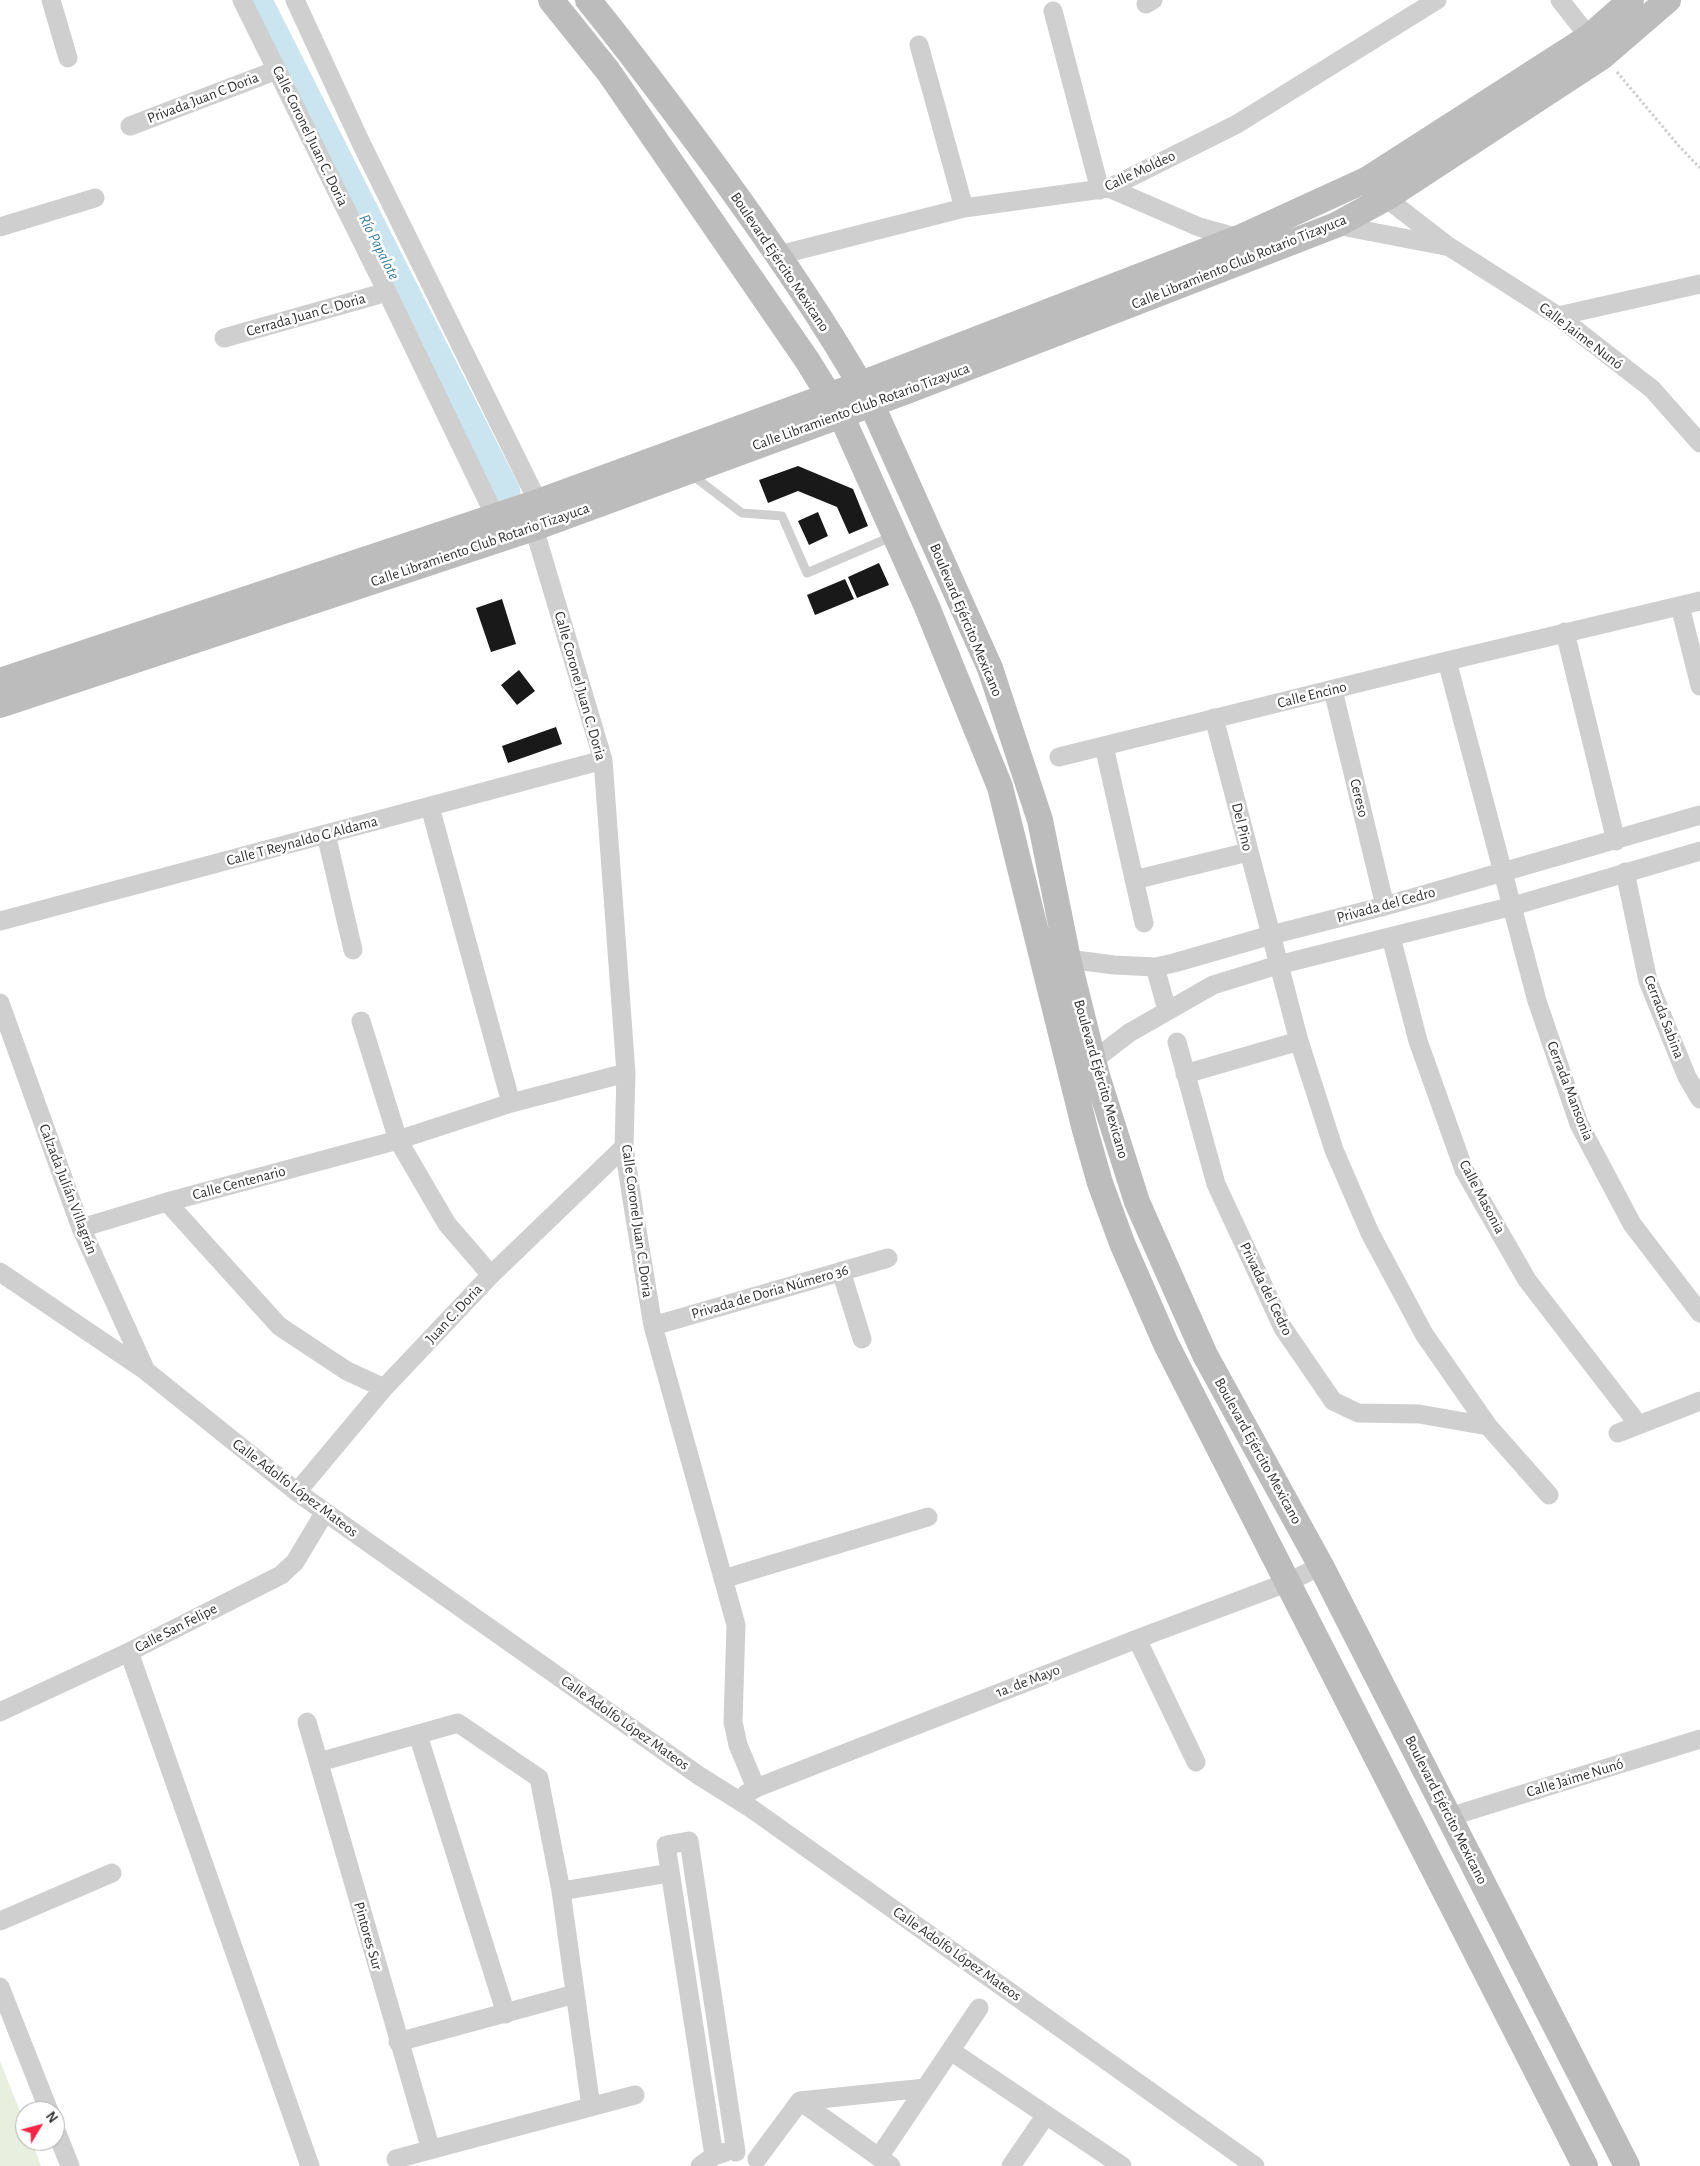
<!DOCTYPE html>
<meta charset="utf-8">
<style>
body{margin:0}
#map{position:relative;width:1700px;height:2166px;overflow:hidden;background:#fff;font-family:"Alegreya Sans",sans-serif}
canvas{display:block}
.north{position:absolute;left:15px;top:2101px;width:50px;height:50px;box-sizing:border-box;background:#fff;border:1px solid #adadad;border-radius:50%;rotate:53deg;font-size:14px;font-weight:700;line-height:20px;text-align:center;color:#323232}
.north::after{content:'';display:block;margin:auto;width:18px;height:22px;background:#f72543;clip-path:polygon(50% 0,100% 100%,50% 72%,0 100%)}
</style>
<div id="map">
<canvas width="1700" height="2166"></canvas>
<div class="north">N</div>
</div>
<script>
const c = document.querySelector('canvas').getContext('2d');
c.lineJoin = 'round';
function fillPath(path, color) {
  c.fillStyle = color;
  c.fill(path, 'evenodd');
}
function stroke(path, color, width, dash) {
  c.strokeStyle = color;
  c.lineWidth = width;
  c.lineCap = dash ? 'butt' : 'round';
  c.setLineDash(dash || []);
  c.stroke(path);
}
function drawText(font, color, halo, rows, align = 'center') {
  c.font = font + ' "Alegreya Sans",sans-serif';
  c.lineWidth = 5;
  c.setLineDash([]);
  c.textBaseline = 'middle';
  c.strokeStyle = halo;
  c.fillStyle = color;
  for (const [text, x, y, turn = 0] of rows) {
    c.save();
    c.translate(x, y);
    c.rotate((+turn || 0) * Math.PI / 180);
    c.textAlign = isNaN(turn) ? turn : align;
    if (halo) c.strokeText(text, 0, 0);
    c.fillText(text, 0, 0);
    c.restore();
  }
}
const green = new Path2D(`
 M 0,2061 L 25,2124 L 25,2141 L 32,2141 L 41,2166 L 0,2166 Z`);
const river = new Path2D(`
 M 254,0 L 503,493`);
const building = new Path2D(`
 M 798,466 L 853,489 L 868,526 L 849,534 L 837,507 L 798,491 L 768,503 L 759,480 Z
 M 818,512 L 828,536 L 809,545 L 798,521 Z
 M 879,563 L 889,585 L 857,598 L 848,577 Z
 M 845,579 L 854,599 L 815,615 L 807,595 Z
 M 502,599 L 516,644 L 491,652 L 476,608 Z
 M 519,670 L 535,691 L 517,705 L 501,685 Z
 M 556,727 L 562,744 L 508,763 L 502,746 Z`);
const path = new Path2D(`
 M 1617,72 L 1678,145 L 1700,168`);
const lane = new Path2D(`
 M 692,475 L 742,513 L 782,516 L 807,573 L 884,540 L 894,542`);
const street = new Path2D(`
 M 51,0 L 68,58
 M 242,0 L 387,292 L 495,516
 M 295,0 L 361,143 L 538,502
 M 1560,0 L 1596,46
 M 1146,4 L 1153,0
 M 1053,11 L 1100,190
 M 919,45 L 964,208
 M 130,126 L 277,70
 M 1109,188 L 1199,227 L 1239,238
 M 1386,198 L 1448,246 L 1558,316 L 1652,389 L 1700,443
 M 1336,225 L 1445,246
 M 0,227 L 95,198
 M 779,255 L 964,208 L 1109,188 L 1237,124 L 1437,0
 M 1558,316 L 1700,284
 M 224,338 L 387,292
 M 534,528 L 603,760 L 626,1073 L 624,1147 L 633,1206 L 653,1326 L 736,1625 L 733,1722 L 738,1745 L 756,1788
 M 1680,606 L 1700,686
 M 1565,632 L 1616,841
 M 1447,661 L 1537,1001 L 1579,1124 L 1632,1224 L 1700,1313
 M 1333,690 L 1385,906
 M 1214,718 L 1299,1041 L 1334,1150 L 1370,1233 L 1424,1334 L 1488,1426 L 1549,1495
 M 1104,746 L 1144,923
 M 1059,757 L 1447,661 L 1700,601
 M 430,807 L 511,1103
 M 326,834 L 353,950
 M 1625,872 L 1648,981 L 1687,1077 L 1700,1099
 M 1134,880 L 1248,852
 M 0,921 L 603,760
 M 1391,937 L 1418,1041 L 1464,1170 L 1527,1280 L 1638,1424
 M 1068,959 L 1114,965 L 1155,967 L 1174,963 L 1271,935 L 1385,906 L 1700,815
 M 1155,967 L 1167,1010
 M 0,1003 L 81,1228 L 146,1371
 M 361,1021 L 398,1140 L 447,1224 L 491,1275
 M 1177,1042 L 1216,1184 L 1283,1328 L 1333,1401 L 1358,1413 L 1419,1414 L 1488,1426
 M 1094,1060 L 1129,1033 L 1213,985 L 1278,965 L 1513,906 L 1700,851
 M 1185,1074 L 1299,1041
 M 167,1202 L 279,1326 L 347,1371 L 384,1388
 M 81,1228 L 167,1202 L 398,1140 L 511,1103 L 626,1073
 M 841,1271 L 862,1339
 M 0,1272 L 146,1371 L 297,1492 L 325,1512 L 698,1775 L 752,1809 L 1255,2166
 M 653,1326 L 888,1258
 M 1618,1433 L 1700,1401
 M 297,1492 L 384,1388 L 491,1275 L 624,1147
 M 723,1579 L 928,1517
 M 1137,1639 L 1196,1762
 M 129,1652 L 310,2166
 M 0,1712 L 129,1652 L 281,1575 L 295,1562 L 325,1512
 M 307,1722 L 431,2150
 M 418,1735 L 506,2014
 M 319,1762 L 458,1723 L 539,1778 L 561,1891 L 591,2107
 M 746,1794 L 756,1788 L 1137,1639 L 1286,1583 L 1321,1566
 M 1449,1817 L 1700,1739
 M 561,1891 L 670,1873
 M 0,1921 L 112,1873
 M 0,1987 L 49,2111
 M 398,2042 L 575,1994
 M 951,2051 L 1122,2166
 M 800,2101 L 891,2166
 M 55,2128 L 70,2166
 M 714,2156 L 666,1845 L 689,1841 L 736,2152
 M 879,2157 L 979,2008
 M 396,2159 L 635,2095
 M 757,2159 L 800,2101 L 925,2088
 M 700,2166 L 714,2156 L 726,2152
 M 1011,2166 L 1046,2115`);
const secondary = new Path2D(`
 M 551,0 L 608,71 L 807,360 L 841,415 L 927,607 L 1000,787 L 1085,1130 L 1100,1183 L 1122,1243 L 1166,1344 L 1585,2166
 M 588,0 C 633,55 675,112 717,169 C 772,245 825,321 871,403 L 990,668 L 1040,820 L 1068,959 L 1097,1076 L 1137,1202 L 1205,1355 L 1321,1566 L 1627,2166
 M 0,681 L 538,502 L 861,384 L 1239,238 L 1368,179 L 1589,37 L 1631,0
 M 0,705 L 534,528 L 907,391 L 1336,225 L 1386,198 L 1603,56 L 1668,0`);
const streetNames = [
 ["Privada Juan C Doria",203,98,-21],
 ["Calle Coronel Juan C. Doria",310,136,64],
 ["Calle Moldeo",1140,171,-25],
 ["Boulevard Ejército Mexicano",780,262,56],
 ["Calle Libramiento Club Rotario Tizayuca",1239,262,-22],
 ["Cerrada Juan C. Doria",306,315,-16],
 ["Calle Jaime Nunó",1581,336,37],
 ["Calle Libramiento Club Rotario Tizayuca",861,407,-20],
 ["Calle Libramiento Club Rotario Tizayuca",480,545,-19],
 ["Boulevard Ejército Mexicano",966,620,67],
 ["Calle Coronel Juan C. Doria",580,686,74],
 ["Calle Encino",1312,695,-14],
 ["Cereso",1359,798,76],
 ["Del Pino",1242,827,76],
 ["Calle T Reynaldo G Aldama",302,841,-15],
 ["Privada del Cedro",1386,905,-15],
 ["Cerrada Sabina",1664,1017,69],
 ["Boulevard Ejército Mexicano",1101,1079,74],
 ["Cerrada Mansonia",1570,1091,69],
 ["Calle Centenario",239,1183,-15],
 ["Calzada Julián Villagrán",68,1189,69],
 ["Calle Masonia",1482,1197,62],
 ["Calle Coronel Juan C. Doria",637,1221,82],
 ["Privada del Cedro",1266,1289,64],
 ["Privada de Doria Número 36",770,1292,-16],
 ["Juan C. Doria",454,1314,-47],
 ["Boulevard Ejército Mexicano",1258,1451,61],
 ["Calle Adolfo López Mateos",295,1488,37],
 ["Calle San Felipe",176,1628,-27],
 ["1a. de Mayo",1028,1681,-21],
 ["Calle Adolfo López Mateos",625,1723,35],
 ["Calle Jaime Nunó",1575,1778,-17],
 ["Boulevard Ejército Mexicano",1446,1810,63],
 ["Pintores Sur",368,1936,74],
 ["Calle Adolfo López Mateos",957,1954,35]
];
const waterNames = [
 ["Río Papalote",379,247,63]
];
fillPath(green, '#e9efdf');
stroke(river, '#cae4f0', 35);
fillPath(building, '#191919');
stroke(path, '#cfcfcf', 3, [2.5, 2.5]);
stroke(lane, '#cfcfcf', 9);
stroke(street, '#cfcfcf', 19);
stroke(secondary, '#bcbcbc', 26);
drawText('15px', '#323232', '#fff', streetNames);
drawText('italic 16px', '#367c9d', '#fff', waterNames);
</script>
